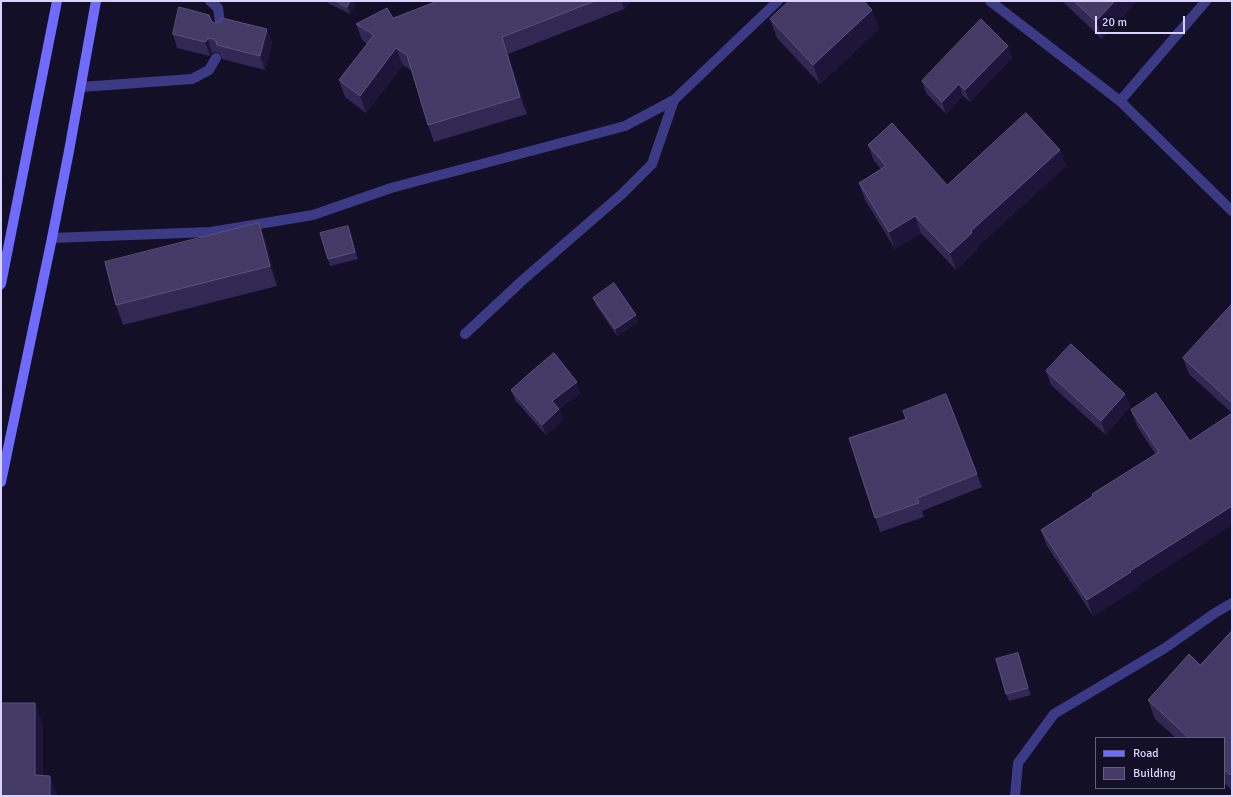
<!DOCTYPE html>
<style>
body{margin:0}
#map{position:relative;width:1233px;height:797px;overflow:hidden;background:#130f26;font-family:Signika,sans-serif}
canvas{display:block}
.frame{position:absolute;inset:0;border:2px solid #d9d4ff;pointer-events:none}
.legend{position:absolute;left:1095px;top:737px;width:130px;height:52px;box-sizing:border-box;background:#130f26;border:1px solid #625e7d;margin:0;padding:5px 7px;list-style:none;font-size:12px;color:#d9d4ff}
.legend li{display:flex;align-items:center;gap:8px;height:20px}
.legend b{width:20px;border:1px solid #625e7d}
.scale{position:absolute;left:1095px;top:16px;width:90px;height:18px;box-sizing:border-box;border:2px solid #d9d4ff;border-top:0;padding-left:5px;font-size:12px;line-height:14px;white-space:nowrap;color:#d9d4ff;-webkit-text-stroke:3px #130f26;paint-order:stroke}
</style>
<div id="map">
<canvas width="1233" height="797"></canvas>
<div class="frame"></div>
<ul class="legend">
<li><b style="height:5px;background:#6f6bff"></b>Road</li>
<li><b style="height:11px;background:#433a66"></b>Building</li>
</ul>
<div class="scale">20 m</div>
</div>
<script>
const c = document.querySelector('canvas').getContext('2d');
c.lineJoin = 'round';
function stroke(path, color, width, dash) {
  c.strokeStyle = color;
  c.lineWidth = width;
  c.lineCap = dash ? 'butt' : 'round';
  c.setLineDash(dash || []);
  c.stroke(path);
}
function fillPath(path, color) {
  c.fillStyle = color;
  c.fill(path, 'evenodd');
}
const service = new Path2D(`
 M 210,1 L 218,8 L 221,30
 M 81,87 L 192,79 L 209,70 L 216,58
 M 465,334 L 524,279 L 622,194 L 652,164 L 674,100`);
const minor = new Path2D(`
 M 990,1 L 1120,101 L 1232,211
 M 1120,101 L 1206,1
 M 52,238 L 211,232 L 313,215 L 391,188 L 625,126 L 674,100 L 778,1
 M 1015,796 L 1018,763 L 1054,714 L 1165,648 L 1215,613 L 1232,603`);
const secondary = new Path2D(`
 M 1,284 L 57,1
 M 1,482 L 52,238 L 69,151 L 96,1`);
const wall = new Path2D(`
 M 328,1 L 356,1 L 350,14 L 328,3 Z
 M 438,1 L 632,1 L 624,9 L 508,54 L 527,114 L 434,142 L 428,125 L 412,71 L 403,65 L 366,113 L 345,97 L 339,80 L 367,44 L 362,40 L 356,24 L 393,18 Z
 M 1062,1 L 1137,1 L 1102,39 Z
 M 872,10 L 879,29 L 820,84 L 777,38 L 770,19 Z
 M 209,15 L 211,20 L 214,23 L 272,43 L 265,70 L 222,59 L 220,54 L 216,52 L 212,53 L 210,56 L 177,48 L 173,34 Z
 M 1008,46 L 1012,58 L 970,102 L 963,96 L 946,114 L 926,93 L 922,81 Z
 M 868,145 L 947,185 L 1060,150 L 1066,166 L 977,247 L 978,249 L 956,270 L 921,233 L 895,249 L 865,200 L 859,183 L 881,169 L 874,161 Z
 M 259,223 L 266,243 L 277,286 L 123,325 L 116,305 Z
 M 351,233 L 358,259 L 330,266 L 328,259 Z
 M 593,298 L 638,322 L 617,336 L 596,305 Z
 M 1232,304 L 1232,525 L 1136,587 L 1137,588 L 1093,616 L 1047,546 L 1041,530 L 1093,496 L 1092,494 L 1156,455 L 1137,426 L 1131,410 L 1190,441 L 1232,413 L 1189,374 L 1183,358 Z
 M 1046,371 L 1125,394 L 1130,407 L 1106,435 L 1051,385 Z
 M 511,390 L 580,393 L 559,409 L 563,420 L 546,435 L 515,400 Z
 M 849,438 L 977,474 L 982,487 L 922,511 L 924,517 L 880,532 Z
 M 1232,631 L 1232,790 L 1224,783 L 1224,738 L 1176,738 L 1155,719 L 1148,700 L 1200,665 Z
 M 1018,653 L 1031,695 L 1009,701 L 1006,694 Z`);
const shadedWall = new Path2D(`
 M 350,1 L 356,1 L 350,14 L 347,7 Z
 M 621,1 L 632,1 L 624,9 Z
 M 1115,1 L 1137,1 L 1102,39 L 1096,21 Z
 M 872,10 L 879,29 L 820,84 L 813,65 Z
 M 267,29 L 272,43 L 265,70 L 260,56 Z
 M 502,37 L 508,54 L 527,114 L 520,97 Z
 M 208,39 L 212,53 L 210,56 L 205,42 Z
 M 1008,46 L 1012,58 L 970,102 L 965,90 Z
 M 396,48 L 403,65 L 366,113 L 360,96 Z
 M 959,84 L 963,96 L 946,114 L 942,102 Z
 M 1060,150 L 1066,166 L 977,247 L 978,249 L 956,270 L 950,253 L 971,231 Z
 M 915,216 L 921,233 L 895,249 L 889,232 Z
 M 259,223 L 266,243 L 277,286 L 270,266 Z
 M 348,226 L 351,233 L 358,259 L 355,252 Z
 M 636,315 L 638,322 L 617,336 L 615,329 Z
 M 577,382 L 580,393 L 556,411 L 552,401 Z
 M 1125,394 L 1130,407 L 1106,435 L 1101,421 Z
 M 559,409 L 563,420 L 546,435 L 542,425 Z
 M 1232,506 L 1232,525 L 1136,587 L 1137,588 L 1093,616 L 1087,600 L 1130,571 Z
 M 1018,653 L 1020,660 L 1031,695 L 1028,688 Z
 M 35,703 L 43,725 L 43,796 L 35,775 Z
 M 1232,773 L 1232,782 L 1230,775 Z
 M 50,776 L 58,796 L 50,796 Z`);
const building = new Path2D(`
 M 336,1 L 350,1 L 347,7 Z
 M 438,1 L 595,1 L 502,37 L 520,97 L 428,125 L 407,55 L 396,48 L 360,96 L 339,80 L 374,35 L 356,24 L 387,8 L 393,18 Z
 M 789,1 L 864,1 L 872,10 L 813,65 L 770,19 Z
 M 1074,1 L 1115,1 L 1096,21 Z
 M 179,7 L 209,15 L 211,20 L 214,23 L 220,22 L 222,18 L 267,29 L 260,56 L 217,45 L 216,41 L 211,38 L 208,39 L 205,42 L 173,34 Z
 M 981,19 L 1008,46 L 965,90 L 959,84 L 942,102 L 922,81 Z
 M 1026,113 L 1060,150 L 971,231 L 972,233 L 950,253 L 915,216 L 889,232 L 859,183 L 886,166 L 868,145 L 892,123 L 947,185 Z
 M 259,223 L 270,266 L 116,305 L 105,262 Z
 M 348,226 L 355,252 L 328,259 L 320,233 Z
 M 614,283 L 636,315 L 615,329 L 593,298 Z
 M 1232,304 L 1232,403 L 1183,358 Z
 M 1071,344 L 1125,394 L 1101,421 L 1046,371 Z
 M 554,353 L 577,382 L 552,401 L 559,409 L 542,425 L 511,390 L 531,372 Z
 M 1156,393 L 1190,441 L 1232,413 L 1232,506 L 1130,571 L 1131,572 L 1087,600 L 1041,530 L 1093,496 L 1092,494 L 1159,452 L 1131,410 Z
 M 946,394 L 977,474 L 917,498 L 919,503 L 875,518 L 849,438 L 906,419 L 903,411 Z
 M 1232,631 L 1232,773 L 1230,775 L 1224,770 L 1224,738 L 1189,738 L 1148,700 L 1189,654 L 1200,665 Z
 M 1018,653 L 1028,688 L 1006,694 L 996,659 Z
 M 1,703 L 35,703 L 35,775 L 50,776 L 50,796 L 1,796 Z`);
stroke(service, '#3d3a85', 10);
stroke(minor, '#3d3a85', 10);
stroke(secondary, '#6f6bff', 10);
fillPath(wall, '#312854');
fillPath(shadedWall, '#1d163a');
fillPath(building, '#433a66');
stroke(building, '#5a527e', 1);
</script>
